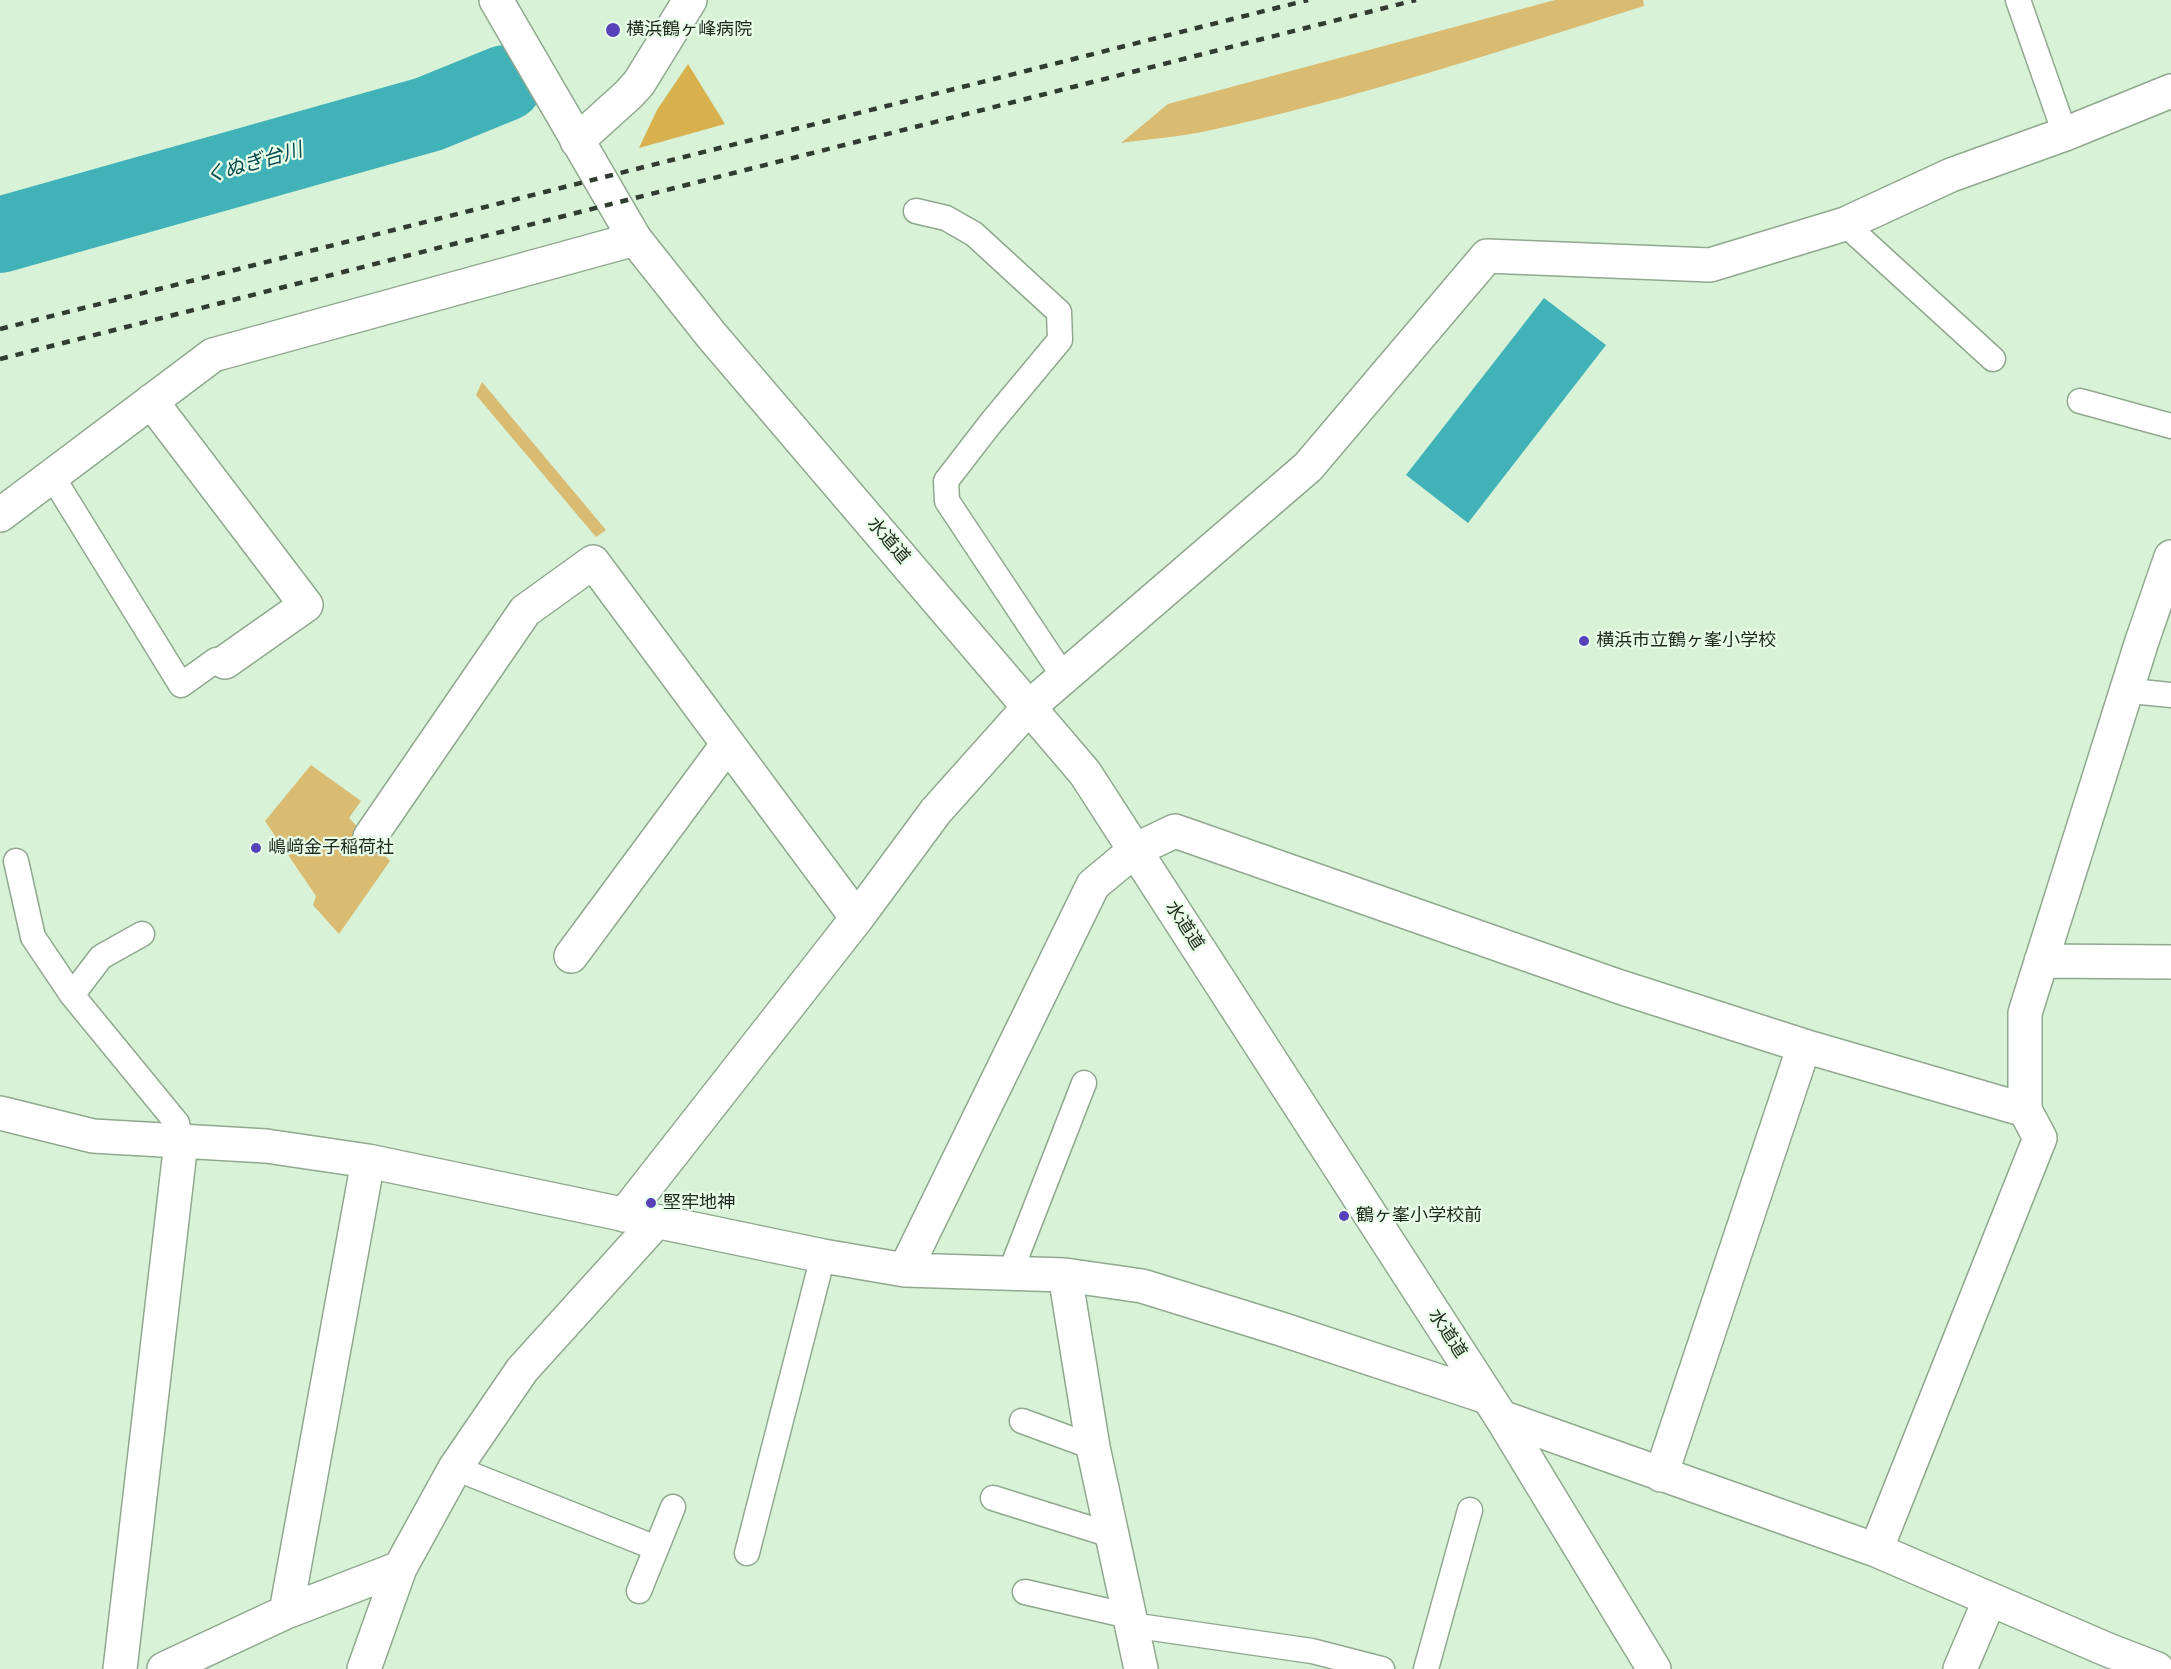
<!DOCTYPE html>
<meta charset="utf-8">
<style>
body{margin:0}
canvas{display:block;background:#d8f2d7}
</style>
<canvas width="2171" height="1669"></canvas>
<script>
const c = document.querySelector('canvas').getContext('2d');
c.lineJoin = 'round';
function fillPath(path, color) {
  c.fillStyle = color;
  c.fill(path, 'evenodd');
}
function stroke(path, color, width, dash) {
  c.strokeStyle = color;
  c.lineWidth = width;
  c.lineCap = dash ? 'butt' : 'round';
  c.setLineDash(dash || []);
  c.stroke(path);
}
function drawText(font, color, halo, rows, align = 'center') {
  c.font = font + ' "DM Sans","Noto Sans JP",sans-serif';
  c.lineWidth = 4.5;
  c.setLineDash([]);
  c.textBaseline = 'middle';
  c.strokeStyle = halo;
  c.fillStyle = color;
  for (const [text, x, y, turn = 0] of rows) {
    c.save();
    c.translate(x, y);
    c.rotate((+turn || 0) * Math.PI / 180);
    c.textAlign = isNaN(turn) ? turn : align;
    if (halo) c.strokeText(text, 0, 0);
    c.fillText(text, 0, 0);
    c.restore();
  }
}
const green = new Path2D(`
 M 1555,0 L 1643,0 L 1644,6 C 1499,51 1355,99 1207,131 C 1179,137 1149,139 1121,143 L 1168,104 Z
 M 482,382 L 606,530 L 596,537 L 476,395 Z
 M 311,765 L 361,801 L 349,818 L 390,861 L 339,934 L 313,905 L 316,896 L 265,821 Z`);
const forest = new Path2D(`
 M 688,64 L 725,124 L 639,148 L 657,110 Z`);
const water = new Path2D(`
 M 1544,298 L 1606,345 L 1468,523 L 1406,475 Z`);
const river = new Path2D(`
 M 0,235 L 429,114 L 505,83`);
const service = new Path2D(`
 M 2018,0 L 2065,134
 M 916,211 L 946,218 L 974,234 L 1059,312 L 1060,340 L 990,424 L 946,481 L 947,501 L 1064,677
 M 1845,224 L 1993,359
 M 2080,401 L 2171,426
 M 52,476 L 181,685 L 216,660 L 225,662
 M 2141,692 L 2171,695
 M 16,861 L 33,937 L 72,995 L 177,1123 L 181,1142
 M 72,995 L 101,957 L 142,934
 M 1010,1273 L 1084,1083
 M 1022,1421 L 1093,1447
 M 455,1468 L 656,1548
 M 993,1498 L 1111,1535
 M 747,1553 L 823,1256
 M 639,1591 L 673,1507
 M 1025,1592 L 1129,1616
 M 1131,1625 L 1312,1651 L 1382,1669
 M 1426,1669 L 1470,1510`);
const minor = new Path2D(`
 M 577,141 L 628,95 L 639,83 L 690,0
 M 151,401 L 306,605 L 225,662
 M 0,515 L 213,355 L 635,239
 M 370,837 L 525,611 L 593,562 L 857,918
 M 571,956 L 727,745
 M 2041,961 L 2171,962
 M 0,1113 L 93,1136 L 266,1146 L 368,1161 L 823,1256 L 905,1270 L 1065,1275 L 1142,1286 L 1281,1329 L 1487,1397
 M 624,1215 L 857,918 L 936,811 L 1029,707 L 1308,467 L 1487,256 L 1710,265 L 1845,224 L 1951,175 L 2065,134 L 2171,91
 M 905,1270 L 1093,885 L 1135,850 L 1175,831 L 1620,987 L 1804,1046 L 2025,1110
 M 1065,1275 L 1093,1447 L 1141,1669
 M 1501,1417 L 1876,1550 L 2108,1650 L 2157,1669
 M 1661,1475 L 1804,1046
 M 1876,1550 L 2040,1138 L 2025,1110 L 2025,1013 L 2142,641 L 2171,557
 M 286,1612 L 368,1161
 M 120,1669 L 181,1142
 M 164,1669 L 286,1612 L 400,1568
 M 364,1669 L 400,1568 L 455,1468 L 522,1370 L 656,1222
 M 1960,1669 L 1990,1599`);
const tertiary = new Path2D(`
 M 496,0 L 635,239 L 712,336 L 1085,773 L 1501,1417 L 1654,1669`);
const rail = new Path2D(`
 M 0,329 L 1308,0
 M 0,359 L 1416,0`);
const markers = [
 [613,30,8,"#5842ba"],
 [1584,641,6,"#5842ba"],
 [256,848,6,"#5842ba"],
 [651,1203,6,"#5842ba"],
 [1344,1216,6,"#5842ba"]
];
const poiNames = [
 ["横浜鶴ヶ峰病院",626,30],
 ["横浜市立鶴ヶ峯小学校",1596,641],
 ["嶋﨑金子稲荷社",268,848],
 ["堅牢地神",663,1203],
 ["鶴ヶ峯小学校前",1356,1216]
];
const streetNames = [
 ["水道道",888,541,49],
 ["水道道",1184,926,57],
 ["水道道",1447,1334,57]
];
const waterNames = [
 ["くぬぎ台川",254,164,-16]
];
fillPath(green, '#d9bb72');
fillPath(forest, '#d8b14e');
fillPath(water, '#42b2b9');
stroke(river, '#42b2b9', 76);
stroke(service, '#8fa88e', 27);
stroke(minor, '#8fa88e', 36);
stroke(tertiary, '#8fa88e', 36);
stroke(service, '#fff', 24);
stroke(minor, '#fff', 33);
stroke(tertiary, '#fff', 33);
stroke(rail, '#303c30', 4.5, [8, 8]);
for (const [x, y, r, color] of markers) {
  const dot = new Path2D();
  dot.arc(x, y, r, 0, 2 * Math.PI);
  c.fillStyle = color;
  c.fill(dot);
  stroke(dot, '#e9fee8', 2);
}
drawText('18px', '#1d271d', '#e9fee8', poiNames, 'left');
drawText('18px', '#1d271d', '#e9fee8', streetNames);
drawText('italic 20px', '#074c4f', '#e9fee8', waterNames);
</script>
